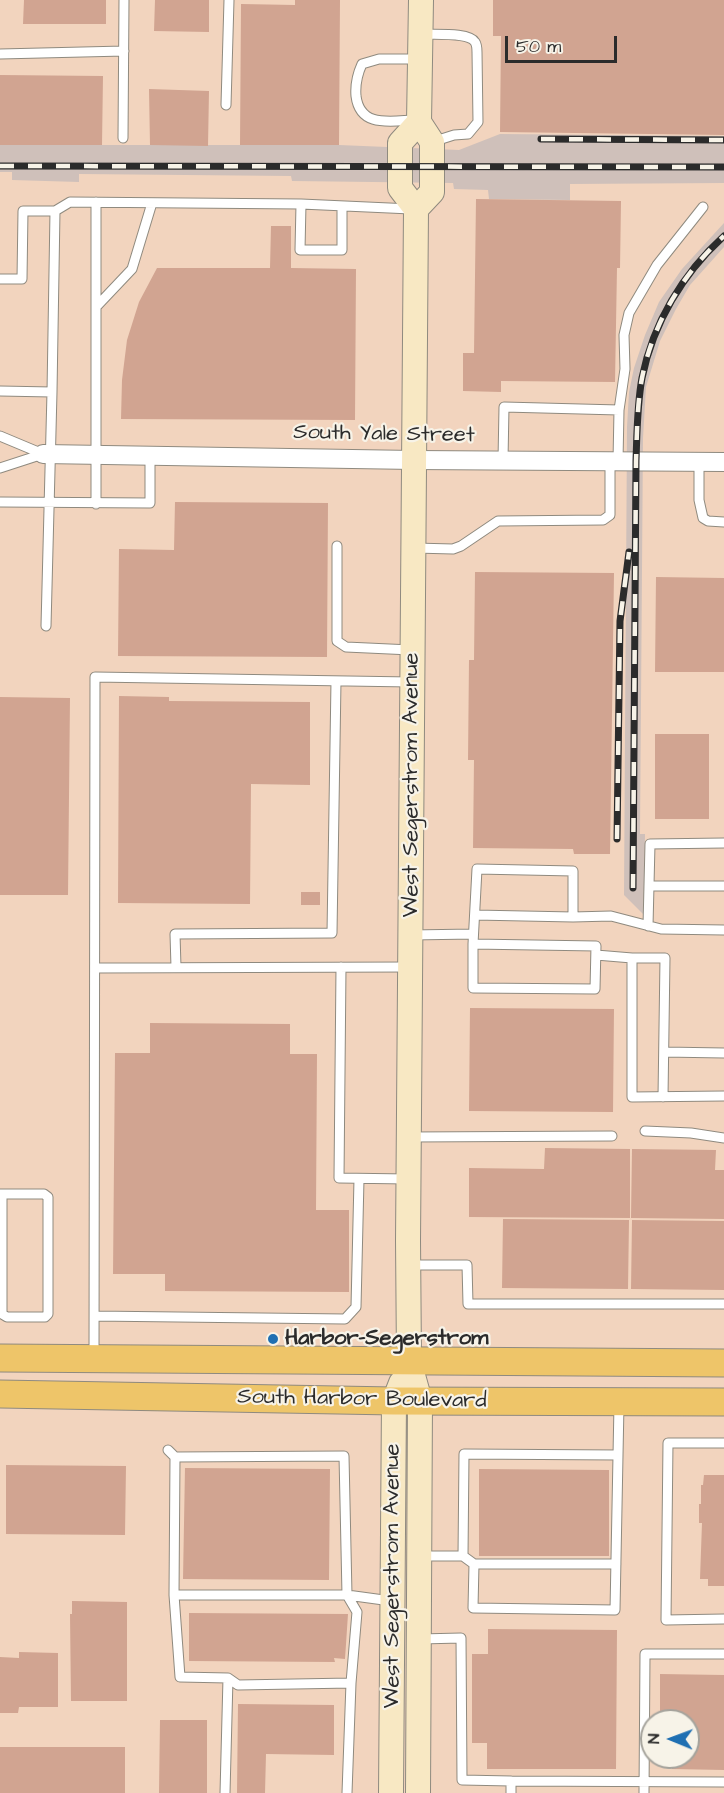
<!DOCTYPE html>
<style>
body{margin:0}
#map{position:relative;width:724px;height:1793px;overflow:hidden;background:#f3e9d3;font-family:"Architects Daughter",sans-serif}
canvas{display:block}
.north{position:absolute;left:640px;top:1709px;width:60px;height:60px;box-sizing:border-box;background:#f7f3e8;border:2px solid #a5a39c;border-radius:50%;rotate:271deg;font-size:16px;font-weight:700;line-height:24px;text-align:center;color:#2b2b2b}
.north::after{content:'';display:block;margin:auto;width:21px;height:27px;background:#1f6fb2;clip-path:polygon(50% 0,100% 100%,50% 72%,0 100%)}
.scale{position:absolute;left:505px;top:36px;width:112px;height:27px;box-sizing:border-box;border:3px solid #2b2b2b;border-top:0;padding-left:8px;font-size:18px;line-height:21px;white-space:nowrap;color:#2b2b2b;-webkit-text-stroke:4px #f7f3e8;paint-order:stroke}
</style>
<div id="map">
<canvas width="724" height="1793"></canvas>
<div class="north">N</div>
<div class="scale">50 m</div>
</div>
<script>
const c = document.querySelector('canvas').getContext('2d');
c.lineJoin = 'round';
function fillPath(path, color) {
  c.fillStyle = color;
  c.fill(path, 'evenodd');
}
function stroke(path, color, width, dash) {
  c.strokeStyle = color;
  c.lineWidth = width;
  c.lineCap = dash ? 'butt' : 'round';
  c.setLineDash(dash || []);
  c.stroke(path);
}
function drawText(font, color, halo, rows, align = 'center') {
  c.font = font + ' "Architects Daughter",sans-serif';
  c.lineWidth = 4.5;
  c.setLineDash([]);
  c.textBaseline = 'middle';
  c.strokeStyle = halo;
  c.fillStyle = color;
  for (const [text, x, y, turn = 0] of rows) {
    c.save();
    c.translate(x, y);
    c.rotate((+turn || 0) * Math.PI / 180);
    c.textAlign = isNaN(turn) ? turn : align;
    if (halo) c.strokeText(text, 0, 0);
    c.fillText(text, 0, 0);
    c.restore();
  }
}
const built = new Path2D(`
 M 0,0 L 724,0 L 724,1793 L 0,1793 ZM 652,1721 L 688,1721 L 688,1757 L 652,1757 Z`);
const industrial = new Path2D(`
 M 500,134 L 724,136 L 724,183 L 570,184 L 570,200 L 489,199 L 488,190 L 454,189 L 453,183 L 292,181 L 291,176 L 79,174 L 79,182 L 12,180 L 12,172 L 0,172 L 0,145 L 339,145 L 459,150 Z
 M 724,223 L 724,247 L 690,285 L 676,309 L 660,341 L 646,387 L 643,438 L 640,834 L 645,834 L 644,915 L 624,895 L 627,427 L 629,392 L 634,368 L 645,335 L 659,302 L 682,269 Z`);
const building = new Path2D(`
 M 24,0 L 106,0 L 106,24 L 23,24 Z
 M 155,0 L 209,0 L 209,32 L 154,31 Z
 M 295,0 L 340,0 L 339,145 L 240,145 L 241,4 L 295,5 Z
 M 493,0 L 724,0 L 724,135 L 500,132 L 501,36 L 493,36 Z
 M 0,75 L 103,76 L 102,145 L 0,145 Z
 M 149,89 L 209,91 L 208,146 L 150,145 Z
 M 476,199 L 621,201 L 620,268 L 617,268 L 615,382 L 501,381 L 501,392 L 463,391 L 463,353 L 474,353 Z
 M 271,226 L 291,226 L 291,268 L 356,269 L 355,420 L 121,419 L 122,380 L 127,340 L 139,302 L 157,268 L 270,268 Z
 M 175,502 L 328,503 L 327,657 L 118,656 L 119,549 L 174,550 Z
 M 475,572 L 614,573 L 610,854 L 574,854 L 573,849 L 473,848 L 474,760 L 468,760 L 469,660 L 474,660 Z
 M 656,577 L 724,578 L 724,672 L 655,672 Z
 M 119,696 L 169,697 L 169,701 L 310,702 L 310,785 L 251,784 L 250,904 L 118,903 Z
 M 0,697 L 70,698 L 68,895 L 0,895 Z
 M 655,734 L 709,734 L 709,819 L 655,819 Z
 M 301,892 L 320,892 L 320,905 L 301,905 Z
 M 470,1008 L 614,1009 L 613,1112 L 469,1111 Z
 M 150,1023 L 290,1024 L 290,1054 L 317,1054 L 316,1210 L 349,1210 L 349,1292 L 165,1291 L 165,1274 L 113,1274 L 115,1053 L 150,1053 Z
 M 545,1148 L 630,1149 L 630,1218 L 469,1217 L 469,1168 L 544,1169 Z
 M 632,1149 L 716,1150 L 715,1170 L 724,1170 L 724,1219 L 631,1218 Z
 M 503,1219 L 629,1220 L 628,1289 L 502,1288 Z
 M 632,1220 L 724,1221 L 724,1290 L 631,1289 Z
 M 6,1465 L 126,1466 L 125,1535 L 6,1534 Z
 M 185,1468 L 330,1469 L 329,1580 L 183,1579 Z
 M 479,1469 L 609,1470 L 609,1556 L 479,1556 Z
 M 704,1475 L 724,1475 L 724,1586 L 708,1586 L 708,1579 L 700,1579 L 702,1523 L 699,1523 L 699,1504 L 701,1504 L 701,1485 L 703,1485 Z
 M 72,1601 L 127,1602 L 127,1701 L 71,1701 L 70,1614 L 72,1614 Z
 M 189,1613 L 348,1614 L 345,1659 L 334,1658 L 335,1662 L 189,1661 Z
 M 488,1629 L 617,1630 L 616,1769 L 487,1769 L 487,1743 L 472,1743 L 472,1654 L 488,1654 Z
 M 19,1652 L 58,1653 L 58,1707 L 19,1707 L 18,1713 L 0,1713 L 0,1657 L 19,1658 Z
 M 660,1674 L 724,1675 L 724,1770 L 672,1769 L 672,1757 L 688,1757 L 688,1721 L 660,1721 Z
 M 238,1704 L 334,1705 L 334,1755 L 266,1754 L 265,1793 L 237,1793 Z
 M 160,1720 L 207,1720 L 207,1793 L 159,1793 Z
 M 0,1747 L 125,1747 L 125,1793 L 0,1793 Z`);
const service = new Path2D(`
 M 423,34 C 434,35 469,32 475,42 C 477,45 477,49 477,52 L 478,122 L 468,134 L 454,135 L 432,142
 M 0,54 L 124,51
 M 226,105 L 229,0
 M 414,120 C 390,121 360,128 356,96 C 355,84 357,75 362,64 L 379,59 L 418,59
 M 123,138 L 124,0
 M 96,202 L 96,504
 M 301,204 L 300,250 L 342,250 L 342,206
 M 0,279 L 22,279 L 23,211 L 55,211 L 70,202 L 301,204 L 411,209
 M 96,307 L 132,269 L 152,203
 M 0,391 L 52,392 L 55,211
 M 0,436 L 43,454
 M 503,460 L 504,407 L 619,410
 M 618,461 L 619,410 L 625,369 L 624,335 L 629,313 L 657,265 L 703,207
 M 699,462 L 699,500 L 703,518 L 708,521 L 724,522
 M 0,468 L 43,454
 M 0,502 L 150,503 L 150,455
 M 337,546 L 337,641 L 346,647 L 411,650
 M 414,548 L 453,549 L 461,546 L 498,521 L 603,520 L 610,515 L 610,461
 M 46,626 L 52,392
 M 649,886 L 724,886
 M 573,917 L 611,916 L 661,929 L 724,930
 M 648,926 L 650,844 L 724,843
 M 411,935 L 473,934
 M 473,944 L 596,946 L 595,989 L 473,988 L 473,944 L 477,869 L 573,871 L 573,917 L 475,915
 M 596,955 L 632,958
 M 176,967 L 175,934 L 332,933 L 336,681
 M 341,967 L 339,1178 L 408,1179
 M 95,968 L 410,967
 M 664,1052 L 724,1053
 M 663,1097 L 665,958 L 632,958 L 632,1097 L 724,1096
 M 645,1131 L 691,1133 L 724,1138
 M 410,1137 L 612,1136
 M 0,1194 L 44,1194 L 48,1197 L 48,1314 L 45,1317 L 7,1317 L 2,1314 L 2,1195
 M 409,1265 L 467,1265 L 468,1304 L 724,1304
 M 94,1316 L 345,1319 L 356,1307 L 359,1179
 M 94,1356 L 95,677 L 411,682
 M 724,1443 L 668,1443 L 666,1620 L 724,1619
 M 168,1450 L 175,1457 L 344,1456 L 347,1595 L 391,1601
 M 421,1556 L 463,1556 L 474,1564 L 473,1608 L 615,1610 L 619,1404
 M 463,1556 L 464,1454 L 618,1455
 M 474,1564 L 616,1564
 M 174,1595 L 180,1677 L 228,1678 L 238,1685 L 351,1683 L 357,1612 L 347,1595 L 174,1595 L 175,1457
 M 420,1639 L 461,1638 L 462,1780 L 511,1781 L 511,1793
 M 511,1781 L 724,1782
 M 225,1793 L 228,1678
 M 347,1793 L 351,1683
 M 644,1793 L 645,1654 L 724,1654`);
const minor = new Path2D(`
 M 43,454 L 414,460 L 724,462`);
const secondary = new Path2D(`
 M 416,209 L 432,192 L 432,142 L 419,122 L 421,0
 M 391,1793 L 394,1401 L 401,1383
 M 418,1793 L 420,1401 L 409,1361 L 408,1240 L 416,209 L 400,188 L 400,143 L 419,122`);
const primary = new Path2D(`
 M 0,1358 L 724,1363
 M 0,1394 L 394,1401 L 724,1402`);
const rail = new Path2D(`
 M 541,139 L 724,140
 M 0,166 L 724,167
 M 617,839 L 620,621 L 629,552
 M 633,888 L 636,461 C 637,433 637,405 642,378 C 653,323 683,273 724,236`);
const markers = [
 [273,1339,6,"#1f6fb2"]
];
const streetNames = [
 ["South Yale Street",384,435,1],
 ["West Segerstrom Avenue",412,785,-90],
 ["South Harbor Boulevard",362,1400,1],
 ["West Segerstrom Avenue",393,1576,-90]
];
const poiNames = [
 ["Harbor-Segerstrom",285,1339]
];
fillPath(built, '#f2d4be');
fillPath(industrial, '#cfc0ba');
fillPath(building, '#d1a491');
stroke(service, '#8f8a7f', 11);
stroke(minor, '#8f8a7f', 20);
stroke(secondary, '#8f8a7f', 26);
stroke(primary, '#8f8a7f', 29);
stroke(service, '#fff', 9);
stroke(minor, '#fff', 18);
stroke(secondary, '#f8e8c3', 24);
stroke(primary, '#eec569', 27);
stroke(rail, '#2b2b2b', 7);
stroke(rail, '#f7f3e8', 4.5, [14]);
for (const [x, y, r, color] of markers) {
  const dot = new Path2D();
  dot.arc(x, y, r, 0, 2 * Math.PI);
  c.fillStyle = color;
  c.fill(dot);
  stroke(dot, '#f7f3e8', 2);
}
drawText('22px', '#2b2b2b', '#f7f3e8', streetNames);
drawText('bold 22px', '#2b2b2b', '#f7f3e8', poiNames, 'left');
</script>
